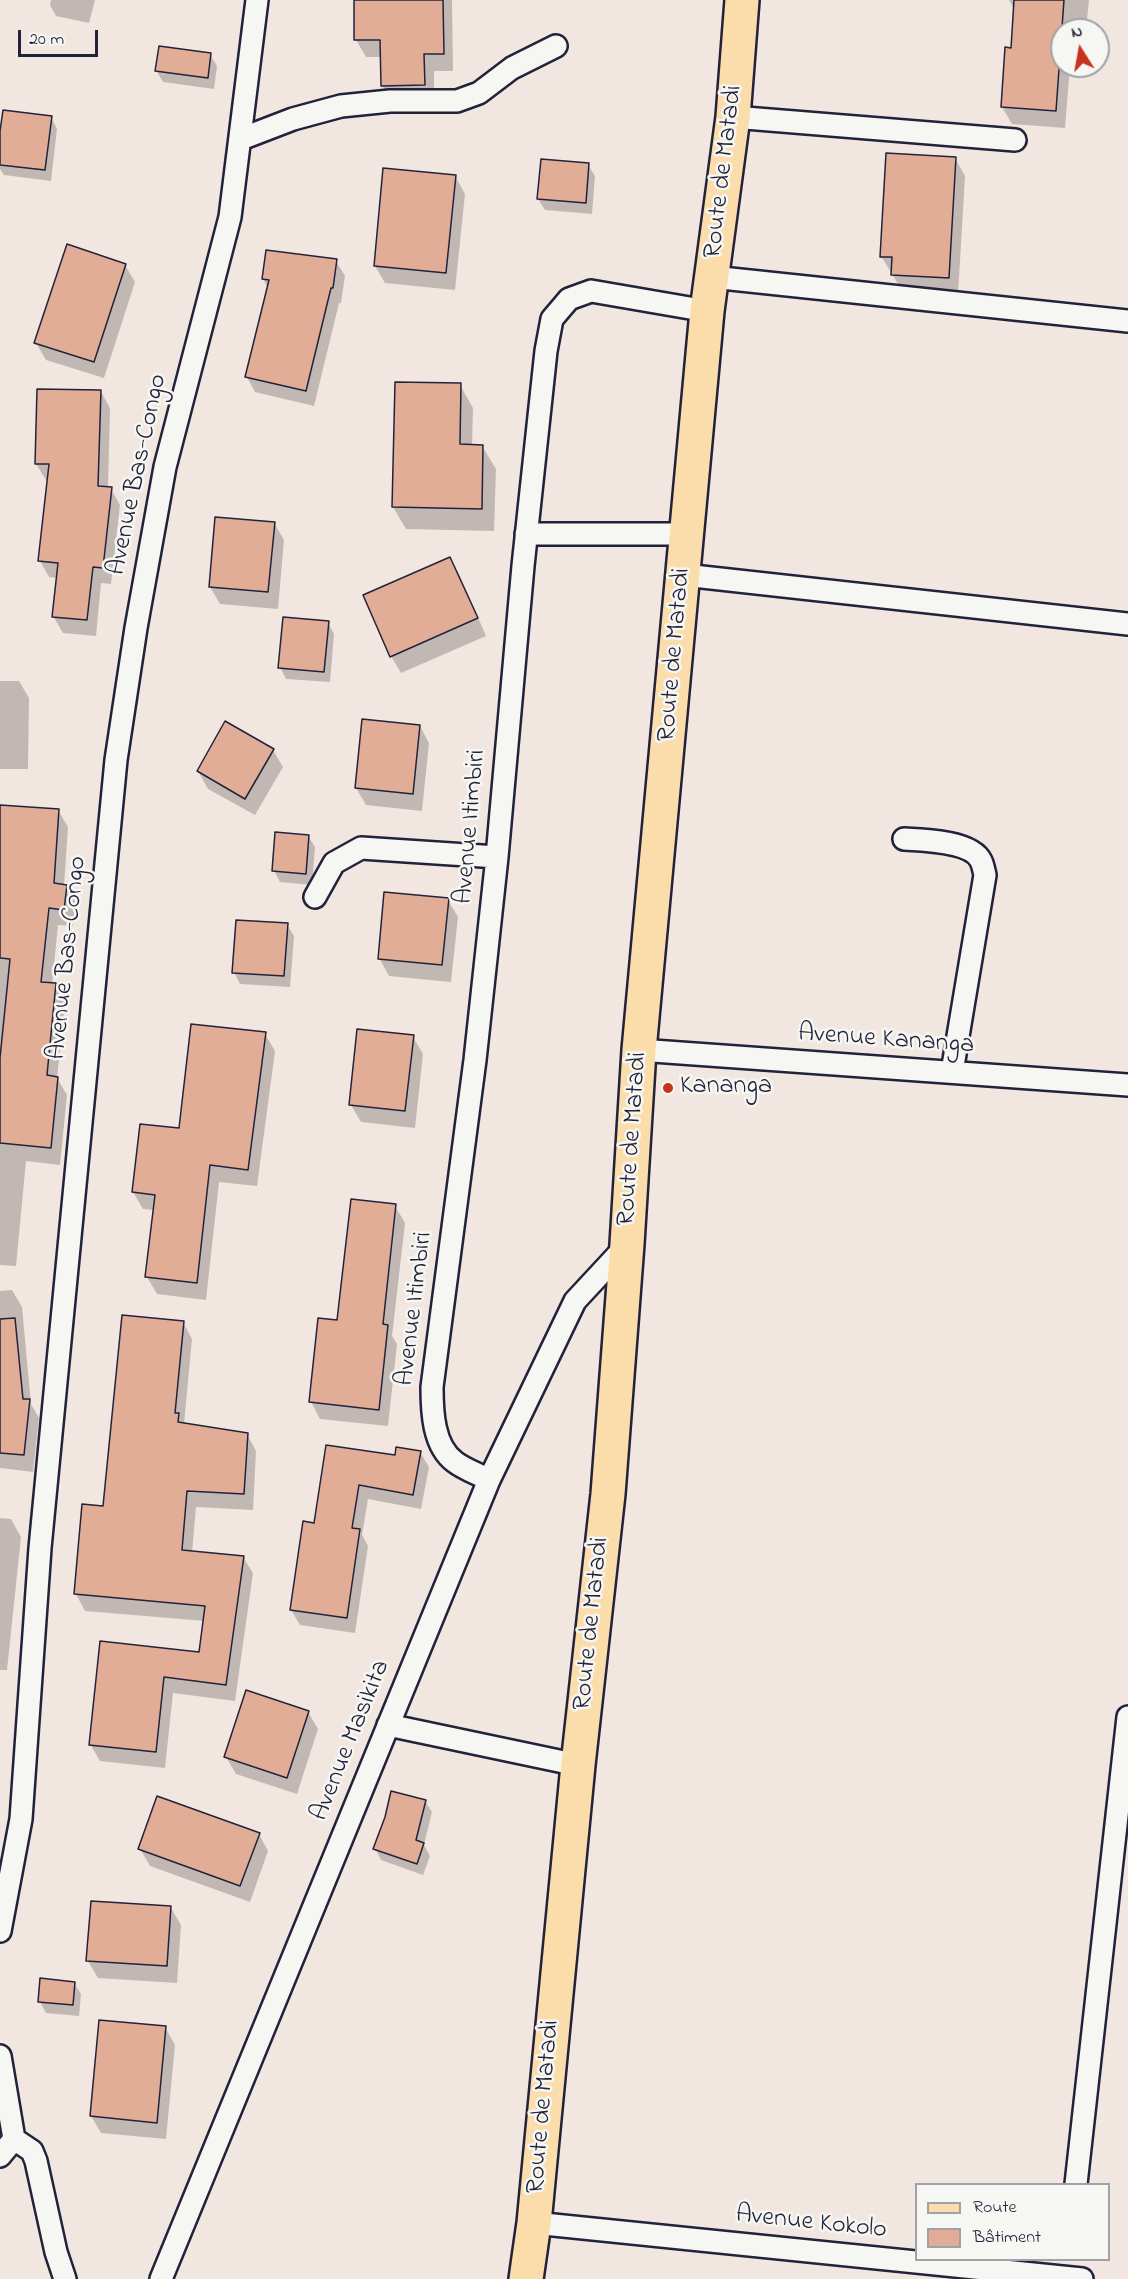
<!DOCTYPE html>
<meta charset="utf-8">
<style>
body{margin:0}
#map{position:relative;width:1128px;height:2279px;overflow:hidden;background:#f2e7e0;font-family:"Indie Flower",sans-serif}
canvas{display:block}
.legend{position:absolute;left:915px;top:2183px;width:195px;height:78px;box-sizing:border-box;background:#f6f6f2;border:2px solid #a1a1a9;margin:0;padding:8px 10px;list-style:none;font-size:18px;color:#22223b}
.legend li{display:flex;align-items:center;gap:12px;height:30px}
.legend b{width:30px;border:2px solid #a1a1a9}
.north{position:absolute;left:1050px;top:18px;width:60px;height:60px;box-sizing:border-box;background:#f6f6f2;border:2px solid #a1a1a9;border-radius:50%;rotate:349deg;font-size:16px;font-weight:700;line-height:24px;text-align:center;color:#22223b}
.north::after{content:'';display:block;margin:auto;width:21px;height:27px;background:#c8321e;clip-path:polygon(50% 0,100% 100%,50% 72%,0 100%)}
.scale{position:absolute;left:18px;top:30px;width:80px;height:27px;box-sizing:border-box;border:3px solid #22223b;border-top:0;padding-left:8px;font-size:18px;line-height:21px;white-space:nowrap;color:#22223b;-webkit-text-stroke:4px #f6f6f2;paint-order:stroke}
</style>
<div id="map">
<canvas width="1128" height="2279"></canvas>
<ul class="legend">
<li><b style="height:8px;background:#fbddab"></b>Route</li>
<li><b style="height:16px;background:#e2ad97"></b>Bâtiment</li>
</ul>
<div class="north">N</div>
<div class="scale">20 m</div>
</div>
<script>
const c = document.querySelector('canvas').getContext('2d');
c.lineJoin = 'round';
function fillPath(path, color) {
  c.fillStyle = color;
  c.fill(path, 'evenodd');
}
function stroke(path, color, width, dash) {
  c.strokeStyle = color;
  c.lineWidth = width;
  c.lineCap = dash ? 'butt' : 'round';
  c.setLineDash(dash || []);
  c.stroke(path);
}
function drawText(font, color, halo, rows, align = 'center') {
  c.font = font + ' "Indie Flower",sans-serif';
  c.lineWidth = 5;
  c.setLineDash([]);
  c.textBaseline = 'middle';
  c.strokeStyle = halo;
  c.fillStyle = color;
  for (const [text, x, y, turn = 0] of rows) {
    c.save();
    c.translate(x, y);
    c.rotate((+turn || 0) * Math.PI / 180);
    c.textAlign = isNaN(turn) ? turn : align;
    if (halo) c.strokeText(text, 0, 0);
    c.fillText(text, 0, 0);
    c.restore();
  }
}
const shadow = new Path2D(`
 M 51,0 L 95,0 L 89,23 L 56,16 L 50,5 Z
 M 355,0 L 452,0 L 453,71 L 434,71 L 434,102 L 392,103 L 382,85 L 382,57 L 366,57 L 356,40 Z
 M 1009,0 L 1089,0 L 1086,30 L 1062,30 L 1062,66 L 1070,66 L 1065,128 L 1012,124 L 1002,107 L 1012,49 L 1015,11 Z
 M 210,54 L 217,66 L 214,89 L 163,82 L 156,70 Z
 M 51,117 L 57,129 L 51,181 L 4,175 L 0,169 L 0,143 Z
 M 955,158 L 965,176 L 958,295 L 903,292 L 881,256 Z
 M 588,165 L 595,176 L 592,214 L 545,210 L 538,199 Z
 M 455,176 L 465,194 L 455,290 L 385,283 L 375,266 Z
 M 336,261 L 345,276 L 341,303 L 339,303 L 314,406 L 255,392 L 247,377 L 268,288 L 263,279 Z
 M 125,265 L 135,282 L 104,378 L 46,360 L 36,343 Z
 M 460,385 L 473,408 L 472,446 L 482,446 L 496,469 L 494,531 L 406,529 L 393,507 Z
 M 101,392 L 110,408 L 108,488 L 111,489 L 120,505 L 111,584 L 101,583 L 96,636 L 63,633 L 53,616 L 57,578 L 49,577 L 40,561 L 49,480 L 46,480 L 36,464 Z
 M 274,523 L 284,540 L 278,609 L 220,604 L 210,587 Z
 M 450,559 L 460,576 L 486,636 L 401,673 L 391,656 Z
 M 328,623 L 334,634 L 330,682 L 286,679 L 280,667 Z
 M 0,681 L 19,681 L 29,698 L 28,769 L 0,769 Z
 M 420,726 L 429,743 L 422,811 L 366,805 L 356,788 Z
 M 273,750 L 283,767 L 255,815 L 208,789 L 198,771 Z
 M 58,810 L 68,827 L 64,886 L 66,886 L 76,903 L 73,926 L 58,925 L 52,985 L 55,985 L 65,1002 L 57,1078 L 67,1095 L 60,1165 L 26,1161 L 16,1266 L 0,1265 L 0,830 Z
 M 308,836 L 315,847 L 312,885 L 280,882 L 274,871 Z
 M 448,900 L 458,917 L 451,982 L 389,976 L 379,958 Z
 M 287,925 L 294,936 L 290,987 L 240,984 L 234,972 Z
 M 265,1034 L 275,1051 L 257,1186 L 219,1182 L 206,1300 L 157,1294 L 147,1277 L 154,1210 L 143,1209 L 133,1192 L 180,1130 Z
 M 413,1037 L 423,1054 L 415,1128 L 361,1122 L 351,1105 Z
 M 395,1206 L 405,1223 L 392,1336 L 397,1344 L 388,1426 L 320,1419 L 311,1402 L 339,1321 Z
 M 12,1290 L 22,1307 L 31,1404 L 39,1418 L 33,1472 L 0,1468 L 0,1291 Z
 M 183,1322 L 192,1339 L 184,1424 L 247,1434 L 256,1451 L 253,1510 L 196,1507 L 192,1553 L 243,1557 L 253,1573 L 235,1701 L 173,1693 L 165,1768 L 100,1761 L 90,1744 L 101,1643 L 200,1654 L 205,1621 L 85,1611 L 76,1594 L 104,1508 Z
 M 327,1446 L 396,1457 L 420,1452 L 429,1467 L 421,1509 L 368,1499 L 362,1535 L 368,1546 L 355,1633 L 300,1625 L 291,1610 L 315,1524 Z
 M 0,1518 L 11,1519 L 21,1537 L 7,1670 L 0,1670 Z
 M 308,1712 L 318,1729 L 297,1794 L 236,1774 L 226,1757 Z
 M 425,1801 L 432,1812 L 424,1845 L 430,1856 L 423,1875 L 381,1860 L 375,1848 Z
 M 259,1834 L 268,1851 L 250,1902 L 150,1866 L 140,1849 Z
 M 171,1908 L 181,1925 L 177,1983 L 98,1978 L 88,1961 Z
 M 74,1983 L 81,1994 L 79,2016 L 46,2013 L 40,2002 Z
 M 165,2027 L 175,2045 L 166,2139 L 101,2133 L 91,2116 Z`);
const building = new Path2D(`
 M 354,0 L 443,0 L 444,54 L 424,54 L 425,85 L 381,86 L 380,40 L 354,40 Z
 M 1014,0 L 1064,0 L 1056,111 L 1001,107 L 1005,47 L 1011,48 Z
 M 159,46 L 211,53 L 208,78 L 155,71 Z
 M 3,110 L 52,116 L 45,170 L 0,165 L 0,131 Z
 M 886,153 L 956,157 L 949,278 L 891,275 L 892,257 L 880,257 Z
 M 541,159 L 589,163 L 586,203 L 537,199 Z
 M 383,168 L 456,175 L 446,273 L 374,266 Z
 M 67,244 L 126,264 L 94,362 L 34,343 Z
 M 266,250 L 337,259 L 333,288 L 331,288 L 306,391 L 245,377 L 269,280 L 262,279 Z
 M 395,382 L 461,383 L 460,444 L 483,445 L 482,509 L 392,507 Z
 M 37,389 L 101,390 L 98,486 L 112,487 L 103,568 L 93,567 L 87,620 L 52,617 L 58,563 L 38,561 L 49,464 L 35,464 Z
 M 215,517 L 275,522 L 268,592 L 209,587 Z
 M 450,557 L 478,618 L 390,657 L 363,595 Z
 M 283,617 L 329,621 L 324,672 L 278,668 Z
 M 362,719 L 420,725 L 413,794 L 355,788 Z
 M 225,721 L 274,749 L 245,799 L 197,771 Z
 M 0,805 L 59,809 L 54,883 L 67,885 L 64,910 L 49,908 L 41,982 L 56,983 L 47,1075 L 58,1077 L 51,1148 L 0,1143 L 0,1058 L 10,959 L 0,958 Z
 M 275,832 L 309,835 L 306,874 L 272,871 Z
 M 384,892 L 449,898 L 442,965 L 378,959 Z
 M 236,920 L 288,923 L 284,976 L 232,973 Z
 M 191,1024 L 266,1032 L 248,1170 L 210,1165 L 197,1283 L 145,1277 L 155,1195 L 132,1192 L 140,1124 L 179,1128 Z
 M 357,1029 L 414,1035 L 405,1111 L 349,1105 Z
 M 351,1199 L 396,1204 L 383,1324 L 388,1325 L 379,1410 L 309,1402 L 318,1318 L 337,1320 Z
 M 122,1315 L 184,1321 L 175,1413 L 179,1413 L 178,1422 L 248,1433 L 244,1494 L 187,1491 L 182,1550 L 244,1556 L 226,1685 L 164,1677 L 156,1752 L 89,1745 L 100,1641 L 199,1652 L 205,1606 L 74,1594 L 82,1504 L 103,1506 Z
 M 15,1318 L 23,1399 L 30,1399 L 24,1455 L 0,1453 L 0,1319 Z
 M 326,1445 L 395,1455 L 396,1447 L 421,1451 L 413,1495 L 359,1485 L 352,1528 L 360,1529 L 347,1618 L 290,1610 L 303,1521 L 314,1523 Z
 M 246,1690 L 309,1711 L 287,1778 L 224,1757 Z
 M 391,1791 L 426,1800 L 416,1840 L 424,1843 L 417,1864 L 373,1849 L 385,1817 Z
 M 157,1796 L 260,1833 L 240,1886 L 138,1849 Z
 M 91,1901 L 171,1906 L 167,1966 L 86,1961 Z
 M 40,1978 L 75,1982 L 73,2005 L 38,2002 Z
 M 99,2020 L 166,2026 L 157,2123 L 90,2116 Z`);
const minor = new Path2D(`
 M 733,117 L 1015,140
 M 241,139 L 293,119 L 341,106 L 390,101 L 457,101 L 479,93 L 512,68 L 556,46
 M 712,277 L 1128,321
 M 526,534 L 687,534
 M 684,575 L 1128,624
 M 904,839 C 923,840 972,841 981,861 C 983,865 984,871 985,875 L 952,1072
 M 315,897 L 334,863 L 361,848 L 497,857
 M 639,1050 L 1128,1085
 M 489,1480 C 478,1474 464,1469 455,1462 C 433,1446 432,1411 432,1387 L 475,1060 L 497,857 L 523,566 L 546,351 L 552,319 L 569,299 L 591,291 L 707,311
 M 388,1725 L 578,1765
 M 0,1931 L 21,1819 L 40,1548 L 116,760 L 136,628 L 165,467 L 230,217 L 257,0
 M 0,2056 L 14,2139 L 32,2151 L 36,2161 L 56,2252 L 65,2279
 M 0,2156 L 14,2139
 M 1076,2184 L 1128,1717
 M 534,2223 L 1082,2279
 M 161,2279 L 489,1480 L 575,1301 L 627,1245`);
const primary = new Path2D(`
 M 526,2279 L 534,2223 L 578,1765 L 608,1494 L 627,1244 L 639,1050 L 707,311 L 733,117 L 742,0`);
const markers = [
 [668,1088,6,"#c8321e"]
];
const streetNames = [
 ["Route de Matadi",725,172,-83],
 ["Avenue Bas-Congo",139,475,-78],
 ["Route de Matadi",676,655,-85],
 ["Avenue Itimbiri",472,827,-85],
 ["Avenue Bas-Congo",69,958,-84],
 ["Avenue Kananga",886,1041,4],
 ["Route de Matadi",634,1139,-86],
 ["Avenue Itimbiri",416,1309,-83],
 ["Route de Matadi",593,1624,-84],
 ["Avenue Masikita",352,1741,-68],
 ["Route de Matadi",545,2107,-85],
 ["Avenue Kokolo",811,2224,6]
];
const poiNames = [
 ["Kananga",680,1088]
];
fillPath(shadow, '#0003');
fillPath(building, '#e2ad97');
stroke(building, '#22223b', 1.5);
stroke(minor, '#22223b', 26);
stroke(primary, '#22223b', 38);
stroke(minor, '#f6f6f2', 21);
stroke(primary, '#fbddab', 33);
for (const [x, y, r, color] of markers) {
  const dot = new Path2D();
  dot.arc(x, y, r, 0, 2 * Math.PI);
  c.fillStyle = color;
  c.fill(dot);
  stroke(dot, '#f6f6f2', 2);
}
drawText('26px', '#22223b', '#f6f6f2', streetNames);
drawText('26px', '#22223b', '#f6f6f2', poiNames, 'left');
</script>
